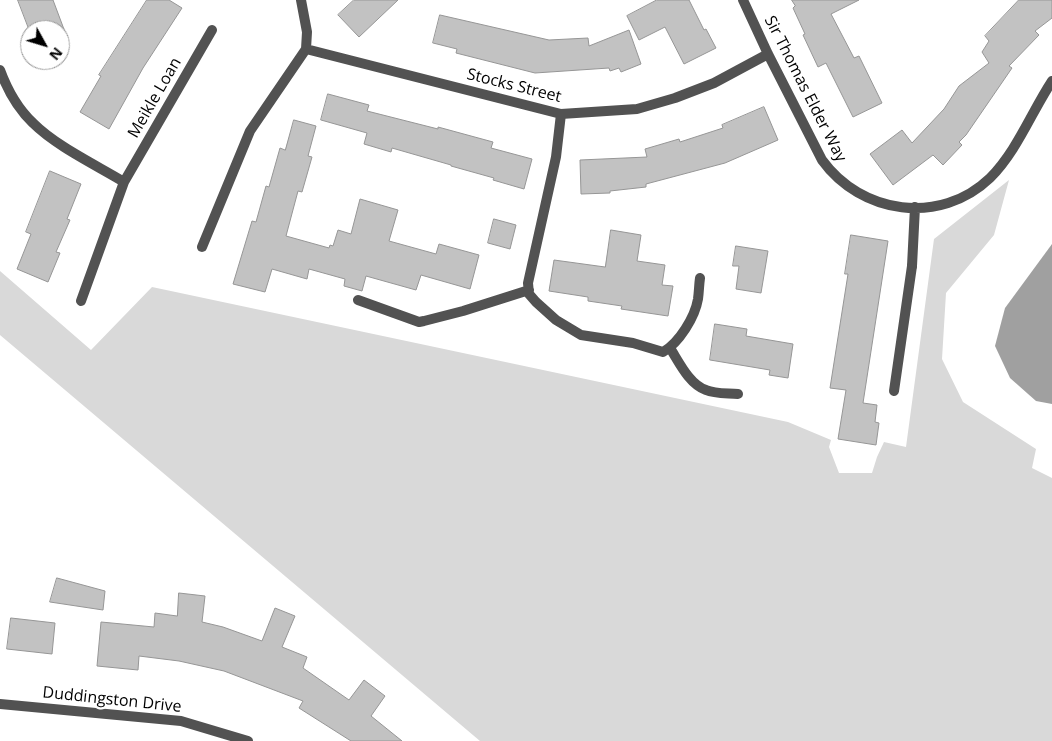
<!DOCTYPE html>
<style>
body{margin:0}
#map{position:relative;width:1052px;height:741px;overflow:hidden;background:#fff;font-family:"Open Sans",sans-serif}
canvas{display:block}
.north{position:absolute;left:20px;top:20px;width:50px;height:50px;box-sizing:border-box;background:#fff;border:1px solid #999;border-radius:50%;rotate:129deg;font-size:14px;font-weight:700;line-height:20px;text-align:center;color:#000}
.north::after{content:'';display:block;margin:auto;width:18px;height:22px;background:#000;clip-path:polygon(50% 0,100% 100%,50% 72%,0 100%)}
</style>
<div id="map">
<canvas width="1052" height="741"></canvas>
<div class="north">N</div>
</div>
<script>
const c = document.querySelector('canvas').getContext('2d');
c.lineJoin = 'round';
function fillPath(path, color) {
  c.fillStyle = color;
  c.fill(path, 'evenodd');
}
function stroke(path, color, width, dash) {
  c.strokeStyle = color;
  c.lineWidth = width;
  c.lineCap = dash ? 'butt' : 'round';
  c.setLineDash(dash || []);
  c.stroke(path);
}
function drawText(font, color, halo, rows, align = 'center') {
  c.font = font + ' "Open Sans",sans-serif';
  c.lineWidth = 4.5;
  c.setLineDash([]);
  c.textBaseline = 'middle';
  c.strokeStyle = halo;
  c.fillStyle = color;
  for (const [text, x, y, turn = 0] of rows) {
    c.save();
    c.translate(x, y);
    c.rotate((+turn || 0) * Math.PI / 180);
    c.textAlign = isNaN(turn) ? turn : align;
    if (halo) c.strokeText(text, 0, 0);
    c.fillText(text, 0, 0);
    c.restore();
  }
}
const green = new Path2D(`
 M 1009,180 L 994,235 L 946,293 L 942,359 L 963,402 L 1036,449 L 1032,468 L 1052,478 L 1052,741 L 480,741 L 0,335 L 0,271 L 91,350 L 152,287 L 788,422 L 831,440 L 829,447 L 839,473 L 872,473 L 877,457 L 884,442 L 906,447 L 934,239 Z`);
const water = new Path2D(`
 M 1052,244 L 1052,404 L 1036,401 L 1010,378 L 995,346 L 1005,308 Z`);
const building = new Path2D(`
 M 18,0 L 53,0 L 65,32 L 60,34 L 60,30 L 30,30 L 30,32 Z
 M 147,0 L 169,0 L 182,8 L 143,68 L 109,129 L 80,112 L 101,76 L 99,75 Z
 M 354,0 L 398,0 L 359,37 L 338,15 Z
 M 657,0 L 689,0 L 704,30 L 706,29 L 716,48 L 684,64 L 665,27 L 639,40 L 627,16 Z
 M 792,0 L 859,0 L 831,14 L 854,58 L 859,56 L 882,103 L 853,117 L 826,63 L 818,67 L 803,35 L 805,34 L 793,8 L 795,6 Z
 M 1019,0 L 1052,0 L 1052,18 L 1035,31 L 1039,35 L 1009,66 L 1012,68 L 966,135 L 959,142 L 962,145 L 943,165 L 933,155 L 893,185 L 870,154 L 902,130 L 912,143 L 944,109 L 959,86 L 989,63 L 982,52 L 989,41 L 985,36 Z
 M 440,15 L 549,40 L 588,38 L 589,46 L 629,30 L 641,64 L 621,72 L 619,68 L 610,71 L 609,68 L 535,73 L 456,53 L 457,49 L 433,43 Z
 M 328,94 L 369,105 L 367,111 L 438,129 L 438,127 L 493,142 L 491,148 L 532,159 L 524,189 L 493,180 L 494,178 L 451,166 L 451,165 L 392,148 L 391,152 L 364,144 L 367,133 L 321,120 Z
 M 764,107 L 778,140 L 725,163 L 646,184 L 646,187 L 610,191 L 610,193 L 581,194 L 580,160 L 647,157 L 645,149 L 679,139 L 680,142 L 723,128 L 722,125 Z
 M 294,120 L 316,126 L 308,156 L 312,157 L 302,192 L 298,191 L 286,236 L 329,248 L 330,245 L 333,246 L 338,230 L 351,234 L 360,199 L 398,210 L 389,241 L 436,254 L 439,244 L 479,255 L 470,289 L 421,275 L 416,290 L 366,276 L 362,291 L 344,286 L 345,279 L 309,269 L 307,279 L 272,269 L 265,292 L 233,284 L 252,221 L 256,222 L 266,186 L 269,187 L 280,148 L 285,150 Z
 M 50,171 L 81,184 L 67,219 L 70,220 L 56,252 L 60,253 L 48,282 L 17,269 L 31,234 L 26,232 Z
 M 494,219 L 516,225 L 510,249 L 488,243 Z
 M 611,230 L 641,235 L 637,261 L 665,265 L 662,285 L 673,286 L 668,316 L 621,309 L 622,306 L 588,301 L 588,297 L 549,291 L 554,260 L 605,267 Z
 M 851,235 L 888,241 L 863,403 L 877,405 L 875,422 L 879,423 L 876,445 L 838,439 L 846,390 L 830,388 L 848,274 L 845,274 Z
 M 736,246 L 768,251 L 761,293 L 736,289 L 739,266 L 733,266 Z
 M 715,324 L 747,329 L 746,336 L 793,344 L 788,378 L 769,375 L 770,370 L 710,360 Z
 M 57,578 L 105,591 L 103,610 L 50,602 Z
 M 179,593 L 205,596 L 202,622 L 223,627 L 262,641 L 275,608 L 295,616 L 282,647 L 307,657 L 303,668 L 349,700 L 364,680 L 385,696 L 371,716 L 402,741 L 351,741 L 299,708 L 303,701 L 224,671 L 179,661 L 139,656 L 138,670 L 97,666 L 101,622 L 154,627 L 155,613 L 177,616 Z
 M 11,618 L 55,623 L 52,654 L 7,649 Z`);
const lane = new Path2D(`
 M 894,391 L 912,266`);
const street = new Path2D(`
 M 743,0 L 768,54 L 822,160 C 861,214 940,226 990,178 C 1017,151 1031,113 1052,81
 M 306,49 L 561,114 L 637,109 L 675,98 L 714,83 L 768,54
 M 0,70 C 7,89 18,109 33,123 C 56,146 96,165 124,182
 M 561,114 L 556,157 L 528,283 L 529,294 L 536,302 L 556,320 L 581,335 L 633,343 L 663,352 C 679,343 695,317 698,299 C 699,292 699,285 700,278
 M 202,247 L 250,131 L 306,49 L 307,32 L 301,0
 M 912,266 L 915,207
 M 358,300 L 419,322 L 424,321 L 463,311 L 529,290
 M 81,301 L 124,182 L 212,30
 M 670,348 C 679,362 689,384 706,390 C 715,394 727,393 738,394
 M 0,704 L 181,721 L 248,741`);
const streetNames = [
 ["Stocks Street",514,86,14],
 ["Sir Thomas Elder Way",805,89,63],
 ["Meikle Loan",155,98,-60],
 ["Duddingston Drive",112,700,6]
];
fillPath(green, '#d9d9d9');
fillPath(water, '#a0a0a0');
fillPath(building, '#c2c2c2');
stroke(building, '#969696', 1);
stroke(lane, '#525252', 10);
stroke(street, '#525252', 10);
drawText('16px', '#000', '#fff', streetNames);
</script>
